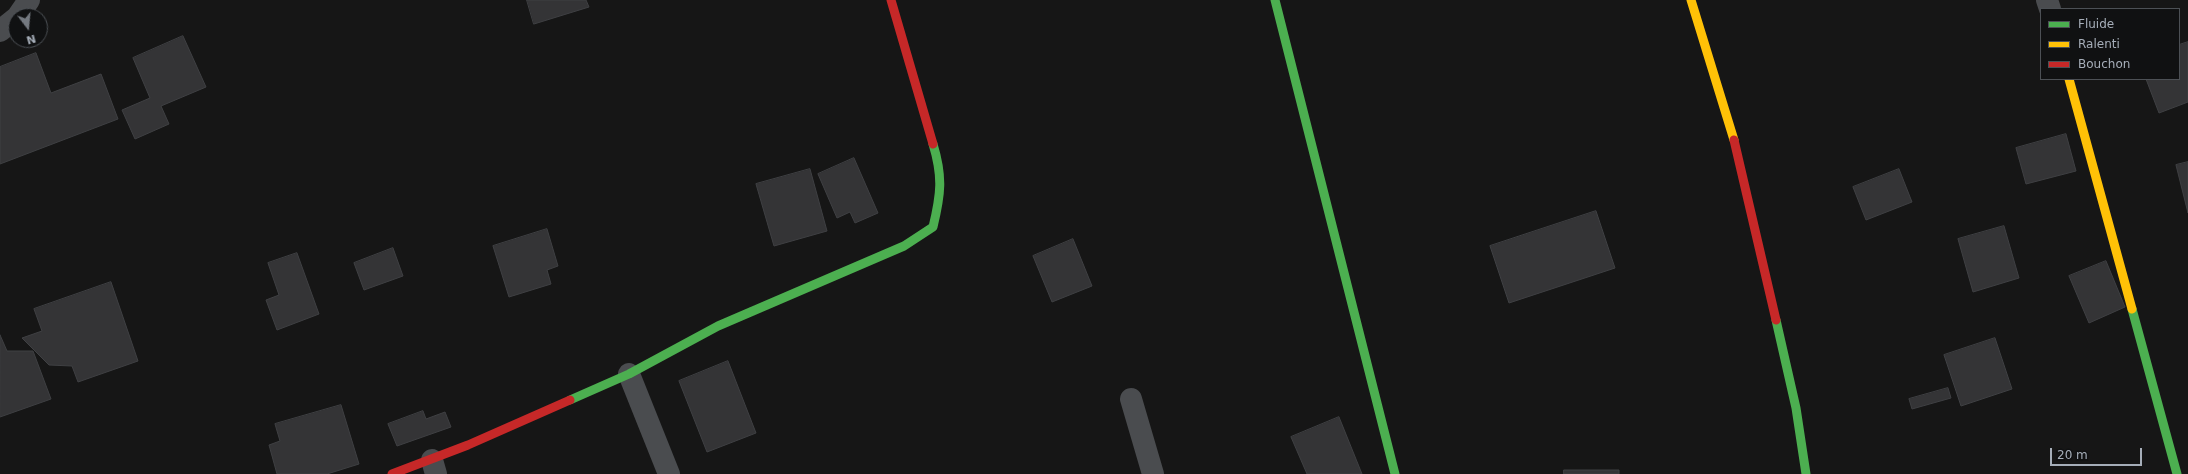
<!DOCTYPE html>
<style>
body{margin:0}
#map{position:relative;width:2188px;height:474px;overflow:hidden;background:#161616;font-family:"DejaVu Sans",sans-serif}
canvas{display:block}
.legend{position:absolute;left:2040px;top:8px;width:140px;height:72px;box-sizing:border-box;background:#101112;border:1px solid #4c5055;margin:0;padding:5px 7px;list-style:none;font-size:12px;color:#a6aeb9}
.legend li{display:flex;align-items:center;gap:8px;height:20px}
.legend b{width:20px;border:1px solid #4c5055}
.north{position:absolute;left:8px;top:8px;width:40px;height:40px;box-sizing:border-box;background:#101112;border:1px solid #4c5055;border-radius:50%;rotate:164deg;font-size:11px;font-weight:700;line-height:16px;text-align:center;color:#a6aeb9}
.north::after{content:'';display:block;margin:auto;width:14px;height:18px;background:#747980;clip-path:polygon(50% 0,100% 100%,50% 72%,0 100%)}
.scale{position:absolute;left:2050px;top:448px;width:92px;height:18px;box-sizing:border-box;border:2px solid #a6aeb9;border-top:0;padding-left:5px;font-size:12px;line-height:14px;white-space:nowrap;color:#a6aeb9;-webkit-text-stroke:3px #101112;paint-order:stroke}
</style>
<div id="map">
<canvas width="2188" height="474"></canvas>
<ul class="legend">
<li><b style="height:5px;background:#4caf50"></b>Fluide</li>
<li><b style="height:5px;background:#ffc107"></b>Ralenti</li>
<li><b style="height:5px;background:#c62828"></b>Bouchon</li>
</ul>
<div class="north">N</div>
<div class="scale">20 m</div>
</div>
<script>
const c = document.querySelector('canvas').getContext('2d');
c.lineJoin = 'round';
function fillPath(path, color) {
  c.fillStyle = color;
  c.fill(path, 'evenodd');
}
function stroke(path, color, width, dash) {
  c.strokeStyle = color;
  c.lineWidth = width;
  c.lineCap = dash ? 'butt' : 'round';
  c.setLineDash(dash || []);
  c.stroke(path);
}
const building = new Path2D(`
 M 527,0 L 586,0 L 589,7 L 534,24 Z
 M 183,36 L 206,87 L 161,106 L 169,124 L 135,139 L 122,110 L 150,98 L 133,58 Z
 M 2188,42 L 2188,102 L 2159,113 L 2146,79 L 2179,79 L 2179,45 Z
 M 36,53 L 51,93 L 101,74 L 118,119 L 0,164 L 0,67 Z
 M 2066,134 L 2076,171 L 2026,184 L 2016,148 Z
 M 854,158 L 878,213 L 855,223 L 850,212 L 837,218 L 818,174 Z
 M 2188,162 L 2188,213 L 2176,165 Z
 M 810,169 L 827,231 L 774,246 L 756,184 Z
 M 1899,169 L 1912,202 L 1866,220 L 1853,187 Z
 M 1596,211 L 1615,268 L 1509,303 L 1490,246 Z
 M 2004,226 L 2019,278 L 1973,292 L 1958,239 Z
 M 547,229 L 558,266 L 547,270 L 551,284 L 509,297 L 493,246 Z
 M 1073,239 L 1092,286 L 1052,302 L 1033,256 Z
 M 393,248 L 403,276 L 364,290 L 354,263 Z
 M 297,253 L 319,314 L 277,330 L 266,300 L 279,295 L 268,263 Z
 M 2106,261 L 2125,307 L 2089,323 L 2069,276 Z
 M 111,282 L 138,361 L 78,382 L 72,366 L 49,365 L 22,338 L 42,331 L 34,309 Z
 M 0,335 L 7,351 L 33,351 L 51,399 L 0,417 Z
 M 1995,338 L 2012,389 L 1961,406 L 1944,355 Z
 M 728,361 L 756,433 L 707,452 L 679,381 Z
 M 1948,388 L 1951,398 L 1912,409 L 1909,399 Z
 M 341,405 L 359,464 L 327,474 L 277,474 L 269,445 L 280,441 L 275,424 Z
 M 423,411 L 426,419 L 445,412 L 451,427 L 397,446 L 388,424 Z
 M 1339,417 L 1362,474 L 1307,474 L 1291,437 Z
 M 1564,470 L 1619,470 L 1619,474 L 1564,474 Z`);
const street = new Path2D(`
 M 2047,0 L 2050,9
 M 18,16 L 29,0
 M 0,31 L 16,18
 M 629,374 L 669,474
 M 1131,399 L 1153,474
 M 432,460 L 436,474`);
const fast = new Path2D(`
 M 1275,0 L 1395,474
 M 2132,309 L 2177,474
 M 1776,320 L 1796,408 L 1806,474
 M 570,400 L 629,374 L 718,326 L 904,246 L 933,227 C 941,194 943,177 933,144`);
const slow = new Path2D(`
 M 1691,0 L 1734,140
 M 2069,79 L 2132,309`);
const jam = new Path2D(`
 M 891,0 L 933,144
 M 1734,140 L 1776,320
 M 392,474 L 468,445 L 570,400`);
fillPath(building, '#343436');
stroke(building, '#3f4043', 1);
stroke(street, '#4a4c4f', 22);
stroke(fast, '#4caf50', 9);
stroke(slow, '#ffc107', 9);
stroke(jam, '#c62828', 9);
</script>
